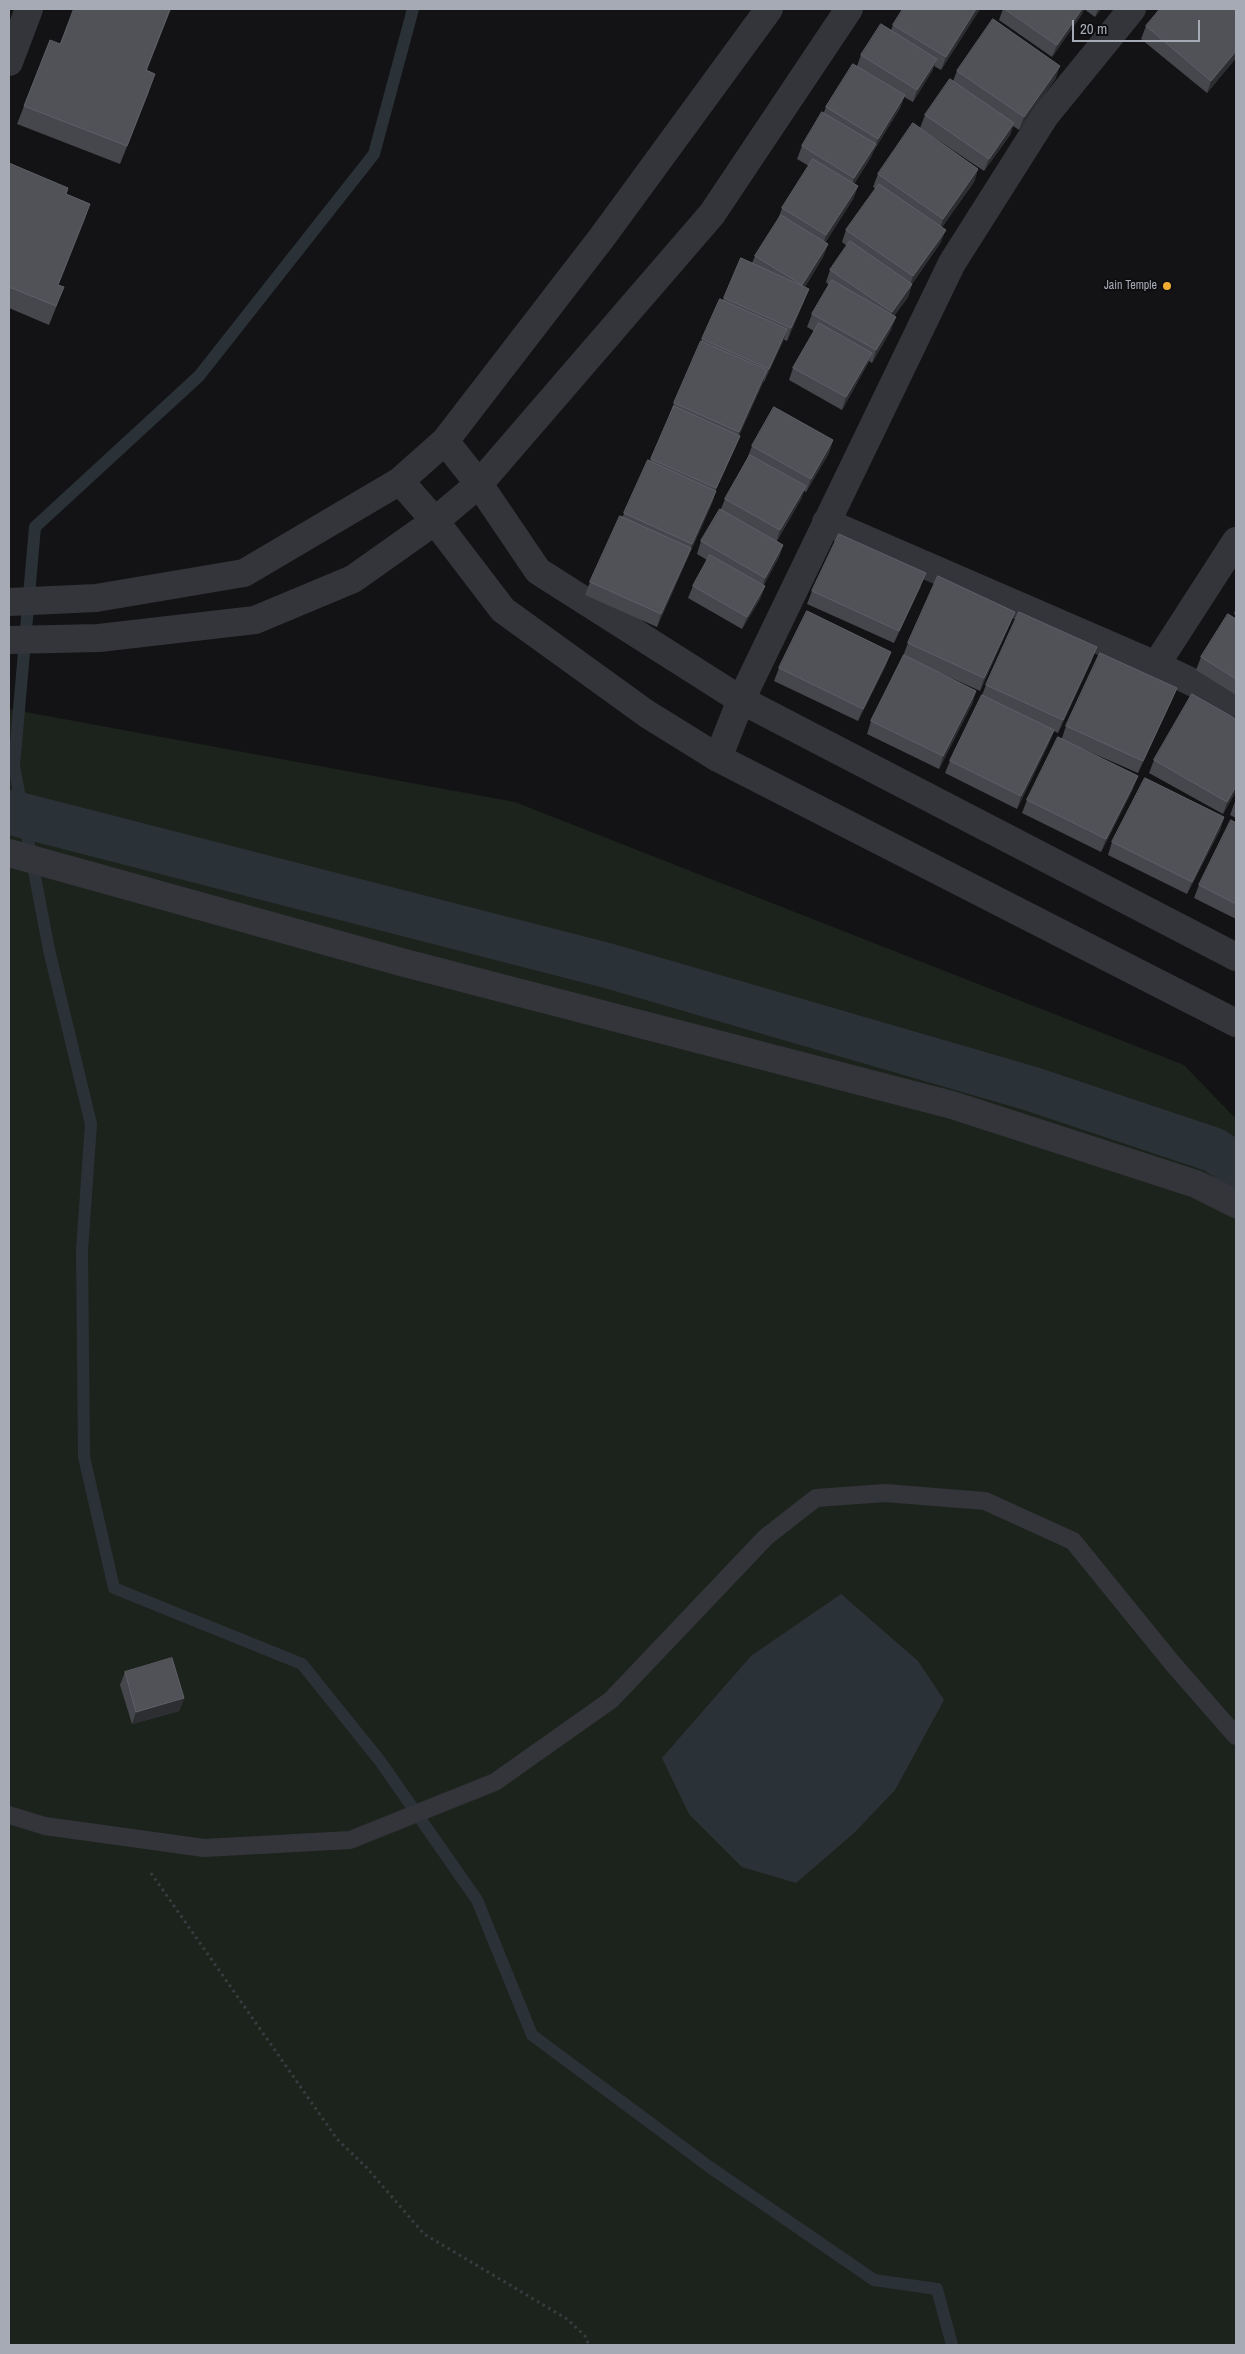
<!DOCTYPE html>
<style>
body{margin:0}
#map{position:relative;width:1245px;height:2354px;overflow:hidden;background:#131315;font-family:"Archivo Narrow",sans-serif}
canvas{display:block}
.frame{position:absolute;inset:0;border:10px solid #a5aab5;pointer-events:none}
.scale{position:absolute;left:1072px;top:20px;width:128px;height:22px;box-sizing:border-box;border:2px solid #a5aab5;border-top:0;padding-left:6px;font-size:15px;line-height:18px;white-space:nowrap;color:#a5aab5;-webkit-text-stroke:4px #0e0e10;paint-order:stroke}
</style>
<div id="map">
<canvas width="1245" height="2354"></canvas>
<div class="frame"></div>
<div class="scale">20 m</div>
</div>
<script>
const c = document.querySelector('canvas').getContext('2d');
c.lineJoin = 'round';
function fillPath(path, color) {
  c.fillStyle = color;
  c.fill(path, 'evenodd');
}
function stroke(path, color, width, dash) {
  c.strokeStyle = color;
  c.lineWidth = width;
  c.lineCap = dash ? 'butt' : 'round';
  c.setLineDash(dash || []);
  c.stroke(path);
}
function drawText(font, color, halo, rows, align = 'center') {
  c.font = font + ' "Archivo Narrow",sans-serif';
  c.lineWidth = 4;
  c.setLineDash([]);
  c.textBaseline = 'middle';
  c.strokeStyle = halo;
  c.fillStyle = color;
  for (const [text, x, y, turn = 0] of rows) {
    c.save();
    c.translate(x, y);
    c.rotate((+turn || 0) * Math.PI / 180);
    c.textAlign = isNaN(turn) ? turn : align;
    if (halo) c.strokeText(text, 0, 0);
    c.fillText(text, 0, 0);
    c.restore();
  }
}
const green = new Path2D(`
 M 9,709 L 515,802 L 1184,1065 L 1236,1119 L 1236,2345 L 9,2345 Z`);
const water = new Path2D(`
 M 841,1594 L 918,1661 L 944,1700 L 895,1790 L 854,1833 L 796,1883 L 742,1867 L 689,1814 L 662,1758 L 751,1656 Z`);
const stream = new Path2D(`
 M 413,9 L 374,154 L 199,376 L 35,527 L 14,766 L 49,950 L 91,1124 L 82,1250 L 84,1457 L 114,1588 L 302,1664 L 380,1761 L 477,1900 L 532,2035 L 711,2168 L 874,2280 L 937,2289 L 952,2345`);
const canal = new Path2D(`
 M 9,812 L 609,966 L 1032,1089 L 1214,1150 L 1236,1165`);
const path = new Path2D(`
 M 151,1873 L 337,2139 L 367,2168 L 424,2234 L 567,2319 L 585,2336 L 589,2345`);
const service = new Path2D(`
 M 9,1815 L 45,1826 L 204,1848 L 350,1840 L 495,1782 L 611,1700 L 766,1537 L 816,1498 L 885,1493 L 985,1501 L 1073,1541 L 1173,1664 L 1236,1736`);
const minor = new Path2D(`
 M 9,62 L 29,9
 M 826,522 L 1156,665 L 1236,703
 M 1156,665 L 1236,541
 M 718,758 L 741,700 L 952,263 L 1045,116 L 1132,9`);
const tertiary = new Path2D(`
 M 445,441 L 479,484 L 538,571 L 741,700 L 1236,957
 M 400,481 L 435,521 L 503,610 L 647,714 L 718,758 L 1236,1023
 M 9,602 L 96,598 L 244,573 L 400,481 L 445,441 L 603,236 L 769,9
 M 9,640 L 99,638 L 255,620 L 353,579 L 435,521 L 479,484 L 712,214 L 849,9
 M 9,853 L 401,962 L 952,1105 L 1196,1184 L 1236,1204`);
const wall = new Path2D(`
 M 171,9 L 147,70 L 149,92 L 120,164 L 17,124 L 24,106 L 60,44 Z
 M 980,9 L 941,70 L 934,66 L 932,71 L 913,102 L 904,97 L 900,108 L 873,152 L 871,157 L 854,184 L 858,186 L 853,199 L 825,243 L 828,244 L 823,257 L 805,287 L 804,301 L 787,341 L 783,339 L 764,382 L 763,381 L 739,435 L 740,436 L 735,448 L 716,490 L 712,503 L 657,627 L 585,595 L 590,582 L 650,461 L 670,416 L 669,416 L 674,403 L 720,299 L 723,300 L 741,258 L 752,263 L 755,256 L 778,220 L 782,208 L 809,166 L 797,159 L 802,146 L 824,112 L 826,107 L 857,66 L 861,55 L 891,30 L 893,25 Z
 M 1003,9 L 1101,9 L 1095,17 L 1084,9 L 1082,14 L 1052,57 L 999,20 Z
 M 1236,9 L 1236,58 L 1207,93 L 1141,39 L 1146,26 Z
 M 957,71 L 1056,78 L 1019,130 L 1013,126 L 1010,135 L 984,171 L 920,128 L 925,115 L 953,81 Z
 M 9,163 L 66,194 L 90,204 L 58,285 L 57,305 L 49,325 L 9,308 Z
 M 978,169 L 974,182 L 942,227 L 941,242 L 912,284 L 908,297 L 894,316 L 891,330 L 872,363 L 869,361 L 867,365 L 842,410 L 789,380 L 793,368 L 814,331 L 807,327 L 812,314 L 829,285 L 826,282 L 830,270 L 847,246 L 842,242 L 846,230 L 876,189 L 873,187 L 878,174 Z
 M 833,440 L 829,453 L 806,492 L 804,491 L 801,499 L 777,541 L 783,545 L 779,557 L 763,586 L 765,586 L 760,599 L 742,629 L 688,598 L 693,586 L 707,560 L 697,554 L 701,541 L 721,509 L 725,499 L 747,459 L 752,446 Z
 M 921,586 L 894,643 L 807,604 L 812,591 Z
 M 1236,607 L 1236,615 L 1234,614 Z
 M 1015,612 L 1010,624 L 980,691 L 936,671 L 976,691 L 972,704 L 939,769 L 867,734 L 871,721 L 903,656 L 908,643 Z
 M 1236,619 L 1236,695 L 1196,670 L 1201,657 Z
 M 891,652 L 886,665 L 858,721 L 774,681 L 779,668 Z
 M 1092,660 L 1058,733 L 1054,731 L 1049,743 L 1017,809 L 945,773 L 950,761 L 982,695 L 986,685 Z
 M 1177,688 L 1172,700 L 1138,773 L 1074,745 L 1133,789 L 1101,852 L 1022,813 L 1027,800 L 1062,738 L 1066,726 Z
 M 1236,719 L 1236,791 L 1223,814 L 1149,773 L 1154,760 Z
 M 1236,799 L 1236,818 L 1230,815 Z
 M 1224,817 L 1220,830 L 1187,894 L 1108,855 L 1112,842 Z
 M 1236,823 L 1236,919 L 1194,898 L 1199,885 Z
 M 125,1672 L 184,1698 L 179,1711 L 132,1724 L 120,1685 Z`);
const shadedWall = new Path2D(`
 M 976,9 L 980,9 L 941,70 L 946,57 Z
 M 1082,9 L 1084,9 L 1082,14 L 1052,57 L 1057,45 Z
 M 1098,9 L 1101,9 L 1095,17 Z
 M 1236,51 L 1236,58 L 1207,93 L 1211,81 Z
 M 937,59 L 932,71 L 913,102 L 917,90 Z
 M 1060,66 L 1056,78 L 1019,130 L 1024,117 Z
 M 155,74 L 149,92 L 120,164 Z
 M 905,95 L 900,108 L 873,152 L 878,139 Z
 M 1014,123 L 1010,135 L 984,171 L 989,159 Z
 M 876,144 L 871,157 L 850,191 L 854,178 Z
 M 978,169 L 974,182 L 939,232 L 943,219 Z
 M 858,186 L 853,199 L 822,248 L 826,235 Z
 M 90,204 L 84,222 L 51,303 L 58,285 Z
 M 946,230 L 941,242 L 912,284 L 908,297 L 887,325 L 892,312 L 909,288 L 913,276 Z
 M 828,244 L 823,257 L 798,298 L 802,285 Z
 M 809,289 L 804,301 L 787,341 L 791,328 Z
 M 896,317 L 891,330 L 872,363 L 876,350 Z
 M 787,329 L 783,342 L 764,382 L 769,369 Z
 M 872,353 L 867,365 L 842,410 L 846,397 Z
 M 767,370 L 763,383 L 735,445 L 739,432 Z
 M 740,436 L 735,448 L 711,501 L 716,488 Z
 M 833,440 L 829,453 L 806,492 L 811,479 Z
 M 806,486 L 801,499 L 776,543 L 780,530 Z
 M 716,491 L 712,503 L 657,627 L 661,614 Z
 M 783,545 L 779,557 L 761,591 L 765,578 Z
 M 926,573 L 921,586 L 894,643 L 899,631 Z
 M 765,586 L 760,599 L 742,629 L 747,617 Z
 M 1015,612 L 1010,624 L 980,691 L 984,678 Z
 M 1097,647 L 1092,660 L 1058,733 L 1063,720 Z
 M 891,652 L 886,665 L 858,721 L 863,709 Z
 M 1177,688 L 1172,700 L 1138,773 L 1143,761 Z
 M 976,691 L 972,704 L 939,769 L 943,756 Z
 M 1054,730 L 1049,743 L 1017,809 L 1021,796 Z
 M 1138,776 L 1133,789 L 1101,852 L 1106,839 Z
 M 1236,786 L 1236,791 L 1223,814 L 1227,802 Z
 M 1224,817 L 1220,830 L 1187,894 L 1192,882 Z
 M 184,1698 L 179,1711 L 132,1724 L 136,1712 Z`);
const building = new Path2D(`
 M 74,9 L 170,9 L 146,70 L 155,74 L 127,146 L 24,106 L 50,40 L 60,44 Z
 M 903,9 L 976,9 L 946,57 L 893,25 Z
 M 1005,9 L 1082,9 L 1057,45 Z
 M 1160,9 L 1236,9 L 1236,51 L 1211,81 L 1146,26 Z
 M 993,19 L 1060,66 L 1024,117 L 957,71 Z
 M 881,24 L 937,59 L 917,90 L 861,55 Z
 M 853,64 L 905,95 L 878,139 L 826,107 Z
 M 950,79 L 1014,123 L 989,159 L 925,115 Z
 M 822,112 L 876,144 L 854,178 L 802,146 Z
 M 913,123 L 978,169 L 943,219 L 878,174 Z
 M 813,159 L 858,186 L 826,235 L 782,208 Z
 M 9,163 L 68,188 L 66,194 L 90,204 L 58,285 L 64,287 L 56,306 L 9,287 Z
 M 879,184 L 946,230 L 913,276 L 846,230 Z
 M 781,215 L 828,244 L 802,285 L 755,256 Z
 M 850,241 L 912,284 L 892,312 L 830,270 Z
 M 741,258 L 809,289 L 791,328 L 724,298 Z
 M 832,280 L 896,317 L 876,350 L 812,314 Z
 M 720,299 L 787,329 L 769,369 L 702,339 Z
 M 819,323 L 872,353 L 846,397 L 793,368 Z
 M 701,341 L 767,370 L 739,432 L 674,403 Z
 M 674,406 L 740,436 L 716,488 L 651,459 Z
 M 774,407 L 833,440 L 811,479 L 752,446 Z
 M 750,455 L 806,486 L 780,530 L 725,499 Z
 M 648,460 L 716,491 L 692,544 L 624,513 Z
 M 720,509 L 783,545 L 765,578 L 701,541 Z
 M 620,516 L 691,548 L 661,614 L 590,582 Z
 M 839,534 L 926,573 L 899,631 L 812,591 Z
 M 710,555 L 765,586 L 747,617 L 693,586 Z
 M 938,576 L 1015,612 L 984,678 L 908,643 Z
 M 807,611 L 891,652 L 863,709 L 779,668 Z
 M 1019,612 L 1097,647 L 1063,720 L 986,685 Z
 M 1228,614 L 1236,619 L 1236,679 L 1201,657 Z
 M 1100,653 L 1177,688 L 1143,761 L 1066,726 Z
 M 904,655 L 976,691 L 943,756 L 871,721 Z
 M 1192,694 L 1236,719 L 1236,786 L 1227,802 L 1154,760 Z
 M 982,695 L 1054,730 L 1021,796 L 950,761 Z
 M 1058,737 L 1138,776 L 1106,839 L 1027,800 Z
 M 1145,778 L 1224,817 L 1192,882 L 1112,842 Z
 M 1231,820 L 1236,823 L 1236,904 L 1199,885 Z
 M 172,1658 L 184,1698 L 136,1712 L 125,1672 Z`);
const markers = [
 [1167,286,5,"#eeab32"]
];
const poiNames = [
 ["Jain Temple",1157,286]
];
fillPath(green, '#1c231c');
fillPath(water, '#2a3238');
stroke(stream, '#2a3238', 12);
stroke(canal, '#2a3238', 45);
stroke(path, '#3a3c41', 3, [2.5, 4]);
stroke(service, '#34353a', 18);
stroke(minor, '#34353a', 28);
stroke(tertiary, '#34353a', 28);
fillPath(wall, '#46474d');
fillPath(shadedWall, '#2d2e32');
fillPath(building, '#505258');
stroke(building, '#5e6067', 1);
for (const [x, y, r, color] of markers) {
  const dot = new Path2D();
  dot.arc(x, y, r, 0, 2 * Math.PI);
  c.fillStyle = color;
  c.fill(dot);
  stroke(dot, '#0e0e10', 2);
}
drawText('12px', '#a5aab5', '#0e0e10', poiNames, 'right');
</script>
